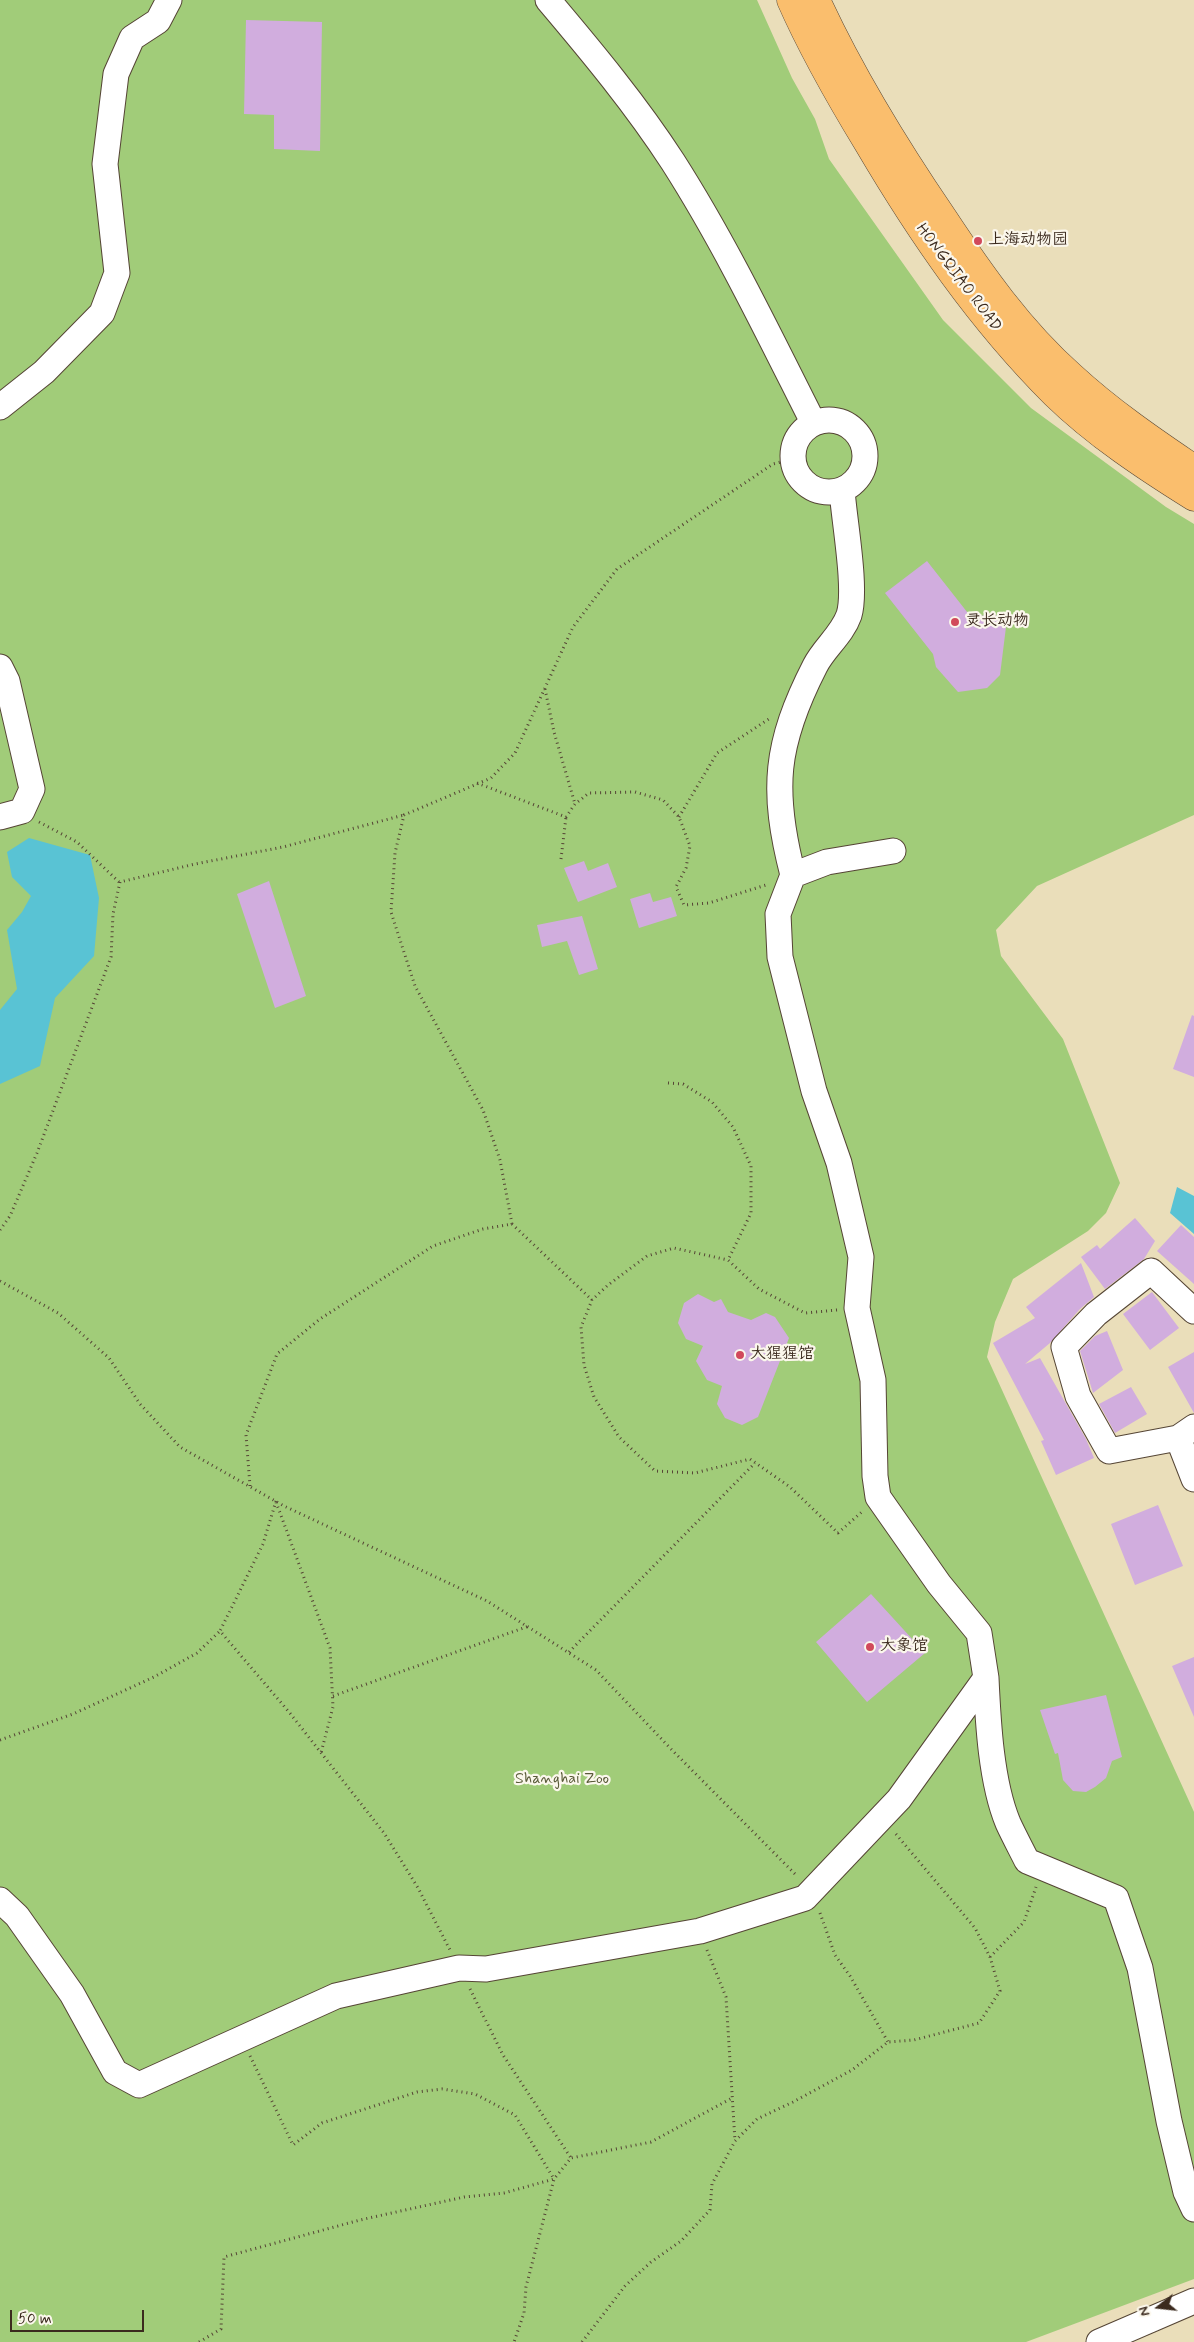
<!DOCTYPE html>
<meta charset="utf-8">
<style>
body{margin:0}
#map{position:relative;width:1194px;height:2342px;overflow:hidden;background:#eadeba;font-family:Mynerve,sans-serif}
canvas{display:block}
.north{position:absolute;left:1134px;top:2282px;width:50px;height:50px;-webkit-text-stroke:4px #fbf7ec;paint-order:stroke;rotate:254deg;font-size:14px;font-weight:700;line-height:20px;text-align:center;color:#3b2a1e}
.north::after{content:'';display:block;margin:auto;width:18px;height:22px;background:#3b2a1e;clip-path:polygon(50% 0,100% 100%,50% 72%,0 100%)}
.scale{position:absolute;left:10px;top:2310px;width:134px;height:22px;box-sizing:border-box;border:2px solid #3b2a1e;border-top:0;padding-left:6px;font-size:15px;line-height:18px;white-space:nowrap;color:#3b2a1e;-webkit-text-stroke:4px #fbf7ec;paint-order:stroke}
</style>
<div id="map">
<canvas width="1194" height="2342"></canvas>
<div class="north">N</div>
<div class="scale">50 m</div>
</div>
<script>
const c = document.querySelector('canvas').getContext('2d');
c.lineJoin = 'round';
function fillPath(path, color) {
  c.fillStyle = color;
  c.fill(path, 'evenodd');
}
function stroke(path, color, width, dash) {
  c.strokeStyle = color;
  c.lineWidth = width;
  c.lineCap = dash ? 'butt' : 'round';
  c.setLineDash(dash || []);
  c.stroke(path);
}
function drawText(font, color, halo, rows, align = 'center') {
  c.font = font + ' Mynerve,"LXGW WenKai TC",sans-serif';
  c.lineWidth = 4.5;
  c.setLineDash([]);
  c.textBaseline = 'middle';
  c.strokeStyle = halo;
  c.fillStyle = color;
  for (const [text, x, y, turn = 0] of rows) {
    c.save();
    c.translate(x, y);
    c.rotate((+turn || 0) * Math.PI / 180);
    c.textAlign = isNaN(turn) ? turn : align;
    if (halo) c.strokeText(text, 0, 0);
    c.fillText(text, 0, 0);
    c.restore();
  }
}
const green = new Path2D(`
 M 0,0 L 757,0 L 792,78 L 815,119 L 829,159 L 943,320 L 1031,408 L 1166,507 L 1194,524 L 1194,815 L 1037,886 L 996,930 L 1001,956 L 1063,1039 L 1120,1183 L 1106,1213 L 1088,1231 L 1013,1279 L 995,1322 L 987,1357 L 1194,1812 L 1194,2279 L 1026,2342 L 0,2342 Z`);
const water = new Path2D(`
 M 29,838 L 90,855 L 99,898 L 94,956 L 55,998 L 40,1066 L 0,1084 L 0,1010 L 17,989 L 7,930 L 22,912 L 31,896 L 12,877 L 7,852 Z
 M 1177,1187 L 1194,1196 L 1194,1234 L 1170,1213 Z`);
const building = new Path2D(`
 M 246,20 L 322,22 L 320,151 L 274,149 L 274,115 L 244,114 Z
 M 927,561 L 971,617 L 995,614 L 1006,627 L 1000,675 L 987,688 L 958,692 L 936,667 L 933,654 L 885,593 Z
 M 584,861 L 588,871 L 608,863 L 617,887 L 578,902 L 564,868 Z
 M 269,881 L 306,996 L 275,1008 L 237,894 Z
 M 650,893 L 653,902 L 671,897 L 677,916 L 639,928 L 630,899 Z
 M 582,916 L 598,969 L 579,975 L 567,941 L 542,947 L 537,925 Z
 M 1192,1015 L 1194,1016 L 1194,1077 L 1173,1069 Z
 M 1135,1218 L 1155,1241 L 1144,1259 L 1105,1289 L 1081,1257 L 1097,1245 L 1100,1249 Z
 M 1181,1225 L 1194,1237 L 1194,1284 L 1157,1251 Z
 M 1081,1263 L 1094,1297 L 1080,1309 L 1050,1343 L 1025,1364 L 1040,1358 L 1086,1439 L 1094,1458 L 1056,1475 L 1041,1441 L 1044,1440 L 993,1343 L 1035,1318 L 1026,1307 Z
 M 1152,1292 L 1179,1328 L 1150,1350 L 1123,1314 Z
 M 698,1294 L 714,1302 L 721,1299 L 728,1312 L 751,1320 L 766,1313 L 775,1317 L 789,1338 L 758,1417 L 742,1425 L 725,1418 L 717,1404 L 722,1386 L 707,1380 L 696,1361 L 703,1346 L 686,1339 L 678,1323 L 684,1303 Z
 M 1107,1331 L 1123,1370 L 1093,1393 L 1080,1351 L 1095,1336 Z
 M 1194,1352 L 1194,1413 L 1168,1367 Z
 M 1131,1387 L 1147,1414 L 1115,1433 L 1099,1404 Z
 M 1158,1505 L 1183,1566 L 1135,1585 L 1111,1524 Z
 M 871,1594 L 925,1653 L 867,1702 L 816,1642 Z
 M 1194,1657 L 1194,1717 L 1172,1666 Z
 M 1106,1695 L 1122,1757 L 1112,1761 L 1106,1778 L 1095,1787 L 1086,1792 L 1073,1791 L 1063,1780 L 1058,1753 L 1055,1754 L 1040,1710 Z`);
const path = new Path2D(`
 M 545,689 L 554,732 L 575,804
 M 477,783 L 566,817 L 575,804 L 589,793 L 635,792 L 663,800 L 679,817 L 690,846 L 686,868 L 676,887 L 684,905 L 709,903 L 766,885
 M 679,817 L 717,753 L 769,719
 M 39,822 L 77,842 L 119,882
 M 561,859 L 566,817
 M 668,1083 L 683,1084 L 712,1102 L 733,1127 L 751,1166 L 751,1213 L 728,1260
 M 512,1224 L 500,1160 L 483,1110 L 415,986 L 391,912 L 395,853 L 404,815 L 491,778 L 515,753 L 573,627 L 617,569 L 773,464 L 793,459
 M 0,1230 L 10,1216 L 37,1153 L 111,957 L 113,914 L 120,882 L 195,864 L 283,847 L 404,815
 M 0,1281 L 58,1313 L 109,1358 L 140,1404 L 180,1447 L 284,1506 L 487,1601 L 596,1670 L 672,1750 L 797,1876
 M 837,1310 L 805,1313 L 759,1289 L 728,1260 L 674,1248 L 647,1256 L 608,1285 L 592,1300 L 581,1327 L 584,1365 L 594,1397 L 619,1437 L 655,1471 L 695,1473 L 750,1459 L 790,1487 L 838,1533 L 864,1510
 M 250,1486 L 246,1435 L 277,1354 L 320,1319 L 433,1246 L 483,1229 L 512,1224 L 592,1300
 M 276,1501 L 263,1544 L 220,1631 L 289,1712 L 384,1833 L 418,1888 L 450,1950
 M 276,1502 L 330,1648 L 333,1707 L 321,1753
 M 569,1652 L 755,1463
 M 333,1696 L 529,1626
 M 0,1740 L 73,1714 L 154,1677 L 197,1653 L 220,1631
 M 820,1913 L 835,1955 L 850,1976 L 888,2042
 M 707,1950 L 726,1997 L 735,2141
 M 990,1957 L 1024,1922 L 1036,1887
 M 470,1989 L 503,2055 L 571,2158
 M 250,2056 L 293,2145 L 322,2123 L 417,2092 L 442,2089 L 475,2094 L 515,2115 L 554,2179 L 526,2287 L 524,2313 L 514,2342
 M 199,2342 L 221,2329 L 224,2257 L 360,2220 L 464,2197 L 504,2193 L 554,2179 L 571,2158 L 651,2142 L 732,2098
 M 582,2342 L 625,2286 L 651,2262 L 681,2241 L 710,2210 L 712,2184 L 735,2141 L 757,2119 L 793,2102 L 852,2070 L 888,2042 L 914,2040 L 979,2023 L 1000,1991 L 990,1957 L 975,1928 L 895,1833`);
const minor = new Path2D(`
 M 548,0 C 592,52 636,105 673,162 C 726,245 769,335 813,422
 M 0,407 L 44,372 L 102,313 L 117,273 L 105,164 L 116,74 L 132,38 L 158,21 L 169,0
 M793 456a36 36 0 1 1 72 0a36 36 0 1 1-72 0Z
 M 0,667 L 7,681 L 32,789 L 22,811 L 0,817
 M 793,875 C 771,790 775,744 815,666 C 824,648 842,635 849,615 C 857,589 844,520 842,490
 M 1194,1311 L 1151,1271 L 1096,1314 L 1064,1347 L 1078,1396 L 1109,1451 L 1178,1438 L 1194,1427
 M 1178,1438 L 1194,1479
 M 986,1678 C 988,1722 991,1782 1008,1823 C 1014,1836 1021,1849 1027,1861 L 1116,1898 L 1140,1968 L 1169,2121 L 1186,2192 L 1194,2209
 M 0,1900 L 17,1916 L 72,1994 L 115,2072 L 139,2085 L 336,1996 L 459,1968 L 486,1969 L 700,1931 L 805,1898 L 899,1799 L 986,1678 L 979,1633 L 939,1584 L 878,1497 L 875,1476 L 873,1380 L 857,1308 L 861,1257 L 839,1163 L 814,1091 L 780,957 L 778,914 L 793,875 L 827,862 L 893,851
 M 1099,2342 L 1194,2301`);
const major = new Path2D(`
 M 791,0 C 813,50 840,97 868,143 C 921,233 980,319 1055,394 C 1096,434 1146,467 1194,497
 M 816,0 C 851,76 896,149 943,218 C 980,274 1020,331 1071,376 C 1109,411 1151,440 1194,469`);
const markers = [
 [978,241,5,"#d1495b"],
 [955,622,5,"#d1495b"],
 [740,1355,5,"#d1495b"],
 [870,1647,5,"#d1495b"]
];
const poiNames = [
 ["上海动物园",988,241],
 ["灵长动物",965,622],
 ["大猩猩馆",750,1355],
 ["大象馆",880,1647]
];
const streetNames = [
 ["HONGQIAO ROAD",958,278,53]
];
const parkNames = [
 ["Shanghai Zoo",562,1780]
];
fillPath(green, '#a1cc79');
fillPath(water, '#59c3d4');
fillPath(building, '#d1adde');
stroke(minor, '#554535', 27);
stroke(major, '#554535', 29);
stroke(path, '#554535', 3, [1, 4]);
stroke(minor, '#fff', 25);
stroke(major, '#fabe6d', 28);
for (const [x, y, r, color] of markers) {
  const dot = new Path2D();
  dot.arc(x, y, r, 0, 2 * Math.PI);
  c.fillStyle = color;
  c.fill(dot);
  stroke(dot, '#fbf7ec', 2);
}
drawText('16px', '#3b2a1e', '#fbf7ec', poiNames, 'left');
drawText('16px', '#3b2a1e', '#fbf7ec', streetNames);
drawText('16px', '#5a5b39', '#fbf7ec', parkNames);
</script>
